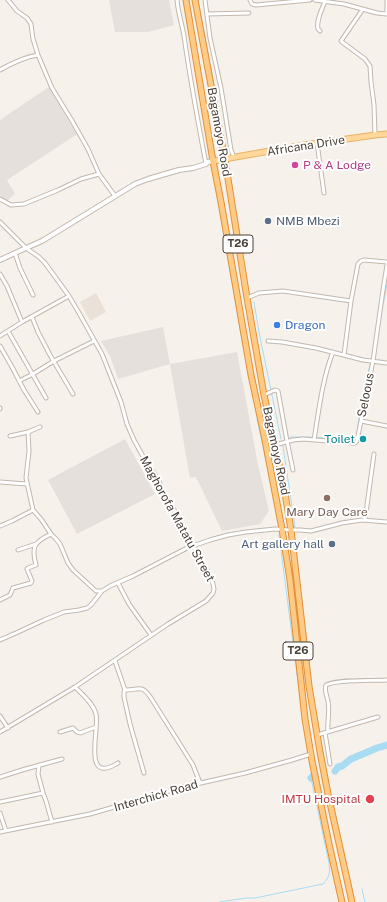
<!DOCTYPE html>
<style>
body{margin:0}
canvas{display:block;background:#f6f1eb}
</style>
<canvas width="387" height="902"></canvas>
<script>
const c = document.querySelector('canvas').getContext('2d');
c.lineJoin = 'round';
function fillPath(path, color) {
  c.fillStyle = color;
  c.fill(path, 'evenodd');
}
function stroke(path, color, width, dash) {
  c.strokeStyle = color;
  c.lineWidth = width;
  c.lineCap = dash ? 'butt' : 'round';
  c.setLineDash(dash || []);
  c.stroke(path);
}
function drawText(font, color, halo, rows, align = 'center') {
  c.font = font + ' "Public Sans",sans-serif';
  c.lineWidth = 4;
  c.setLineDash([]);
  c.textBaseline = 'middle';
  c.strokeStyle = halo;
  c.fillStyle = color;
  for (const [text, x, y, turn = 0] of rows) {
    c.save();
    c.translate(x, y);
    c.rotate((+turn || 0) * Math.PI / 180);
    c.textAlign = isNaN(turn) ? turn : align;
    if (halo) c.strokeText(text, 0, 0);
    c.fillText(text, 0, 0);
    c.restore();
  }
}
const residential = new Path2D(`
 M 96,293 L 106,312 L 90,321 L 80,302 Z`);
const industrial = new Path2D(`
 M 109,0 L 169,0 L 174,25 L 148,32 L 115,32 Z
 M 49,87 L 76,133 L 79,133 L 7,180 L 15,194 L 6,202 L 0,196 L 0,120 Z
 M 163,327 L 170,364 L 237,352 L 258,465 L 269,511 L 260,524 L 222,531 L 196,477 L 190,478 L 170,364 L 118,379 L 110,356 L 101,341 Z
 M 125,439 L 155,494 L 77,534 L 48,480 Z`);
const stream = new Path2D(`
 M 183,0 L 187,20
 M 198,0 L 210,63
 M 211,67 L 219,115
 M 218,201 L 243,346
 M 254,302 L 259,332 L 281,439
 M 381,315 L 387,284
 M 366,408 L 372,374
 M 257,419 L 268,469
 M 357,433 L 361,403 L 370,365
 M 290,437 L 311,437
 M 316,437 L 337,440
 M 283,446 L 295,527
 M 276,512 L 278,521
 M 279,535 L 300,697
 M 362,889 L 365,902
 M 219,902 L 246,898 L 255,898 L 323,884 C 330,877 330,872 329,863 L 311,778`);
const river = new Path2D(`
 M 335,771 L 338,767 L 342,766 L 351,759 L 377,748 L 387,745
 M 311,778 L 312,777`);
const minor = new Path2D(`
 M 8,0 L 17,11 L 27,18 L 31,24 L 33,39 L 38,55 L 52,88 L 66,111 L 71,119 L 88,149 L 99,174 L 115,196
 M 177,0 C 178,13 182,24 184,36 C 190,79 198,122 206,164
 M 205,0 L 210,38 L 221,88 L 231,150 L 234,157
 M 250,0 L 252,4 L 256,5 L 310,0
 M 315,0 L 344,4 L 377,13 L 387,14
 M 363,9 L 341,41 L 342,42 L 365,59 L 370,66 L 371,82 L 374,105 L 375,135
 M 207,14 L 249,13
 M 387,14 L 387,0
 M 320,31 L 318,29 C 316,20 322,10 325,1
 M 0,70 C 12,63 25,57 38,55
 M 317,143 L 324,193
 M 0,199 L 11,205 L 24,204 L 58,190 L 81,179 L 99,174
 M 0,222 L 26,248 L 39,257 L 45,263 L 69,296 L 79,313 L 102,354 L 121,402 L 127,424 L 134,440 L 146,462 L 158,479 L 162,489 L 177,515 L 193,546 L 209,573 L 213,584 L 214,589 L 213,593 L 206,601 L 168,624 L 75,687 L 0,732
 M 15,253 L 20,268 L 33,295
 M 0,274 L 7,286 L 22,322
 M 247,298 L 259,293 L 283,291 L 351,301
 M 32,317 L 38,332 L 50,355 L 73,394
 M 8,331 L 46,398
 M 0,336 L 22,322 L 69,296
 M 268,341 L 282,342 L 316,348 L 363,360 L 387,363
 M 0,346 L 12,367 L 24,390 L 38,412
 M 344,355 L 351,301 L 357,269 L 358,264 L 361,261 L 364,260 L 387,262
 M 19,381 L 33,374 L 54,361 L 94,341
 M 264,395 L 275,390 L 278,391 L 287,441 L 293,470
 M 0,408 L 0,409
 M 361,421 L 387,426
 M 28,432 L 29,451 L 26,478 L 33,510 L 41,519 L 51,534 L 56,539 L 60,544 L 68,563 L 73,570 L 96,591 L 102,591
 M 10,436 L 28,432 L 40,427
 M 314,440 C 319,410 322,380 333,352
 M 275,445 L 293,440 L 303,439 L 352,443 L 355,443 L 357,441 L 373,361 L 383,290 L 387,265
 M 0,482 L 27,484
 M 365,520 L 374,454
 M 0,526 L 12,521 L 33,510
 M 18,550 L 36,544
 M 118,583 L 129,604 L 151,635
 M 0,600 L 10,595 L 13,588 L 31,583 L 32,581 L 27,569 L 28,568 L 36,565 C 31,547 34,542 51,534
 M 0,640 L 16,633 L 44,620 L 64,612 L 79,610 L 87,608 L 91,605 L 102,591 L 110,586 L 133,576 L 187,548 L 210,540 L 228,535 L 246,532 L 275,529 L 291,530 L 300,530 L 311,531 L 342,523 L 355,521 L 362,520 L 387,522
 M 115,661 L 125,690 L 127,690 C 141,689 142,685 151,698 L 193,765 L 200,783
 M 75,687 C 82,694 93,703 96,714 C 100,728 81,786 118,763
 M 125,690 L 124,692 L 124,697 L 130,724 L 144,773
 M 0,716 L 8,728
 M 60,732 L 73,728 L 77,732 L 80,733 L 96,727
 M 328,732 C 327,722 330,712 328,701 C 327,696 324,691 326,685 C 339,679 372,681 387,680
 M 325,733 L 330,764
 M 317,735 L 378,717
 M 39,765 L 38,774 L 43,793
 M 0,777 L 22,770 L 62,759
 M 0,802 L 43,793 L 46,801 L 52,822
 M 0,813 L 6,831
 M 0,832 L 90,814 L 183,787 L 245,773 L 292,760 L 311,754`);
const tertiary = new Path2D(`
 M 0,260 L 26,248 L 42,241 L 135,184 L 148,179 L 179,170 L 193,168 L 206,164 L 208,162 L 213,161`);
const primary = new Path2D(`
 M 213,161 L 304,145 L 375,135 L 387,134`);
const trunk = new Path2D(`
 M 186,0 L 213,161 L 221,202 L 251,375 L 264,435 L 282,529 L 290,580 L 305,719 L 312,761 L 329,844 L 342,902
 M 195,0 L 225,160 L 247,298 L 264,395 L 284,487 L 291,530 L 309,686 L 320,752 L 328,794 L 352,902`);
const markers = [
 [295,165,4,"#d1479c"],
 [268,221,4,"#5c6f8a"],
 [277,325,4,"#3f7fe0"],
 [363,439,4,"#0f9aa8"],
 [327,498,4,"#8d6e63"],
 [332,544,4,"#5c6f8a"],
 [370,799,5,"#e0444e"]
];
const shields = [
 [238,244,30],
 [298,651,30]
];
const shieldNames = [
 ["T26",238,244],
 ["T26",298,651]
];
const streetNames = [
 ["Bagamoyo Road",219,132,80],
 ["Africana Drive",306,146,-9],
 ["Seloous",366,395,-79],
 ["Bagamoyo Road",276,451,78],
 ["Maghorofa Matatu Street",177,519,61],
 ["Interchick Road",156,796,-16]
];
const hotelNames = [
 ["P & A Lodge",303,165]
];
const serviceNames = [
 ["NMB Mbezi",276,221],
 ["Art gallery hall",324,544,"right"]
];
const shopNames = [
 ["Dragon",285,325]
];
const cultureNames = [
 ["Toilet",355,439]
];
const educationNames = [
 ["Mary Day Care",327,512]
];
const healthNames = [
 ["IMTU Hospital",361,799]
];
fillPath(residential, '#eae2d9');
fillPath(industrial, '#e5e0dc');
stroke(stream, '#a7dcf3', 1);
stroke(river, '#a7dcf3', 7);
stroke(minor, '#c2b8ad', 5);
stroke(tertiary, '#c2b8ad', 6);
stroke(primary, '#e7b367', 7);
stroke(trunk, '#e19139', 7);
stroke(minor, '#fff', 3);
stroke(tertiary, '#fff', 4);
stroke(primary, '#ffd79a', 5);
stroke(trunk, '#ffca83', 5);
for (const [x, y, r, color] of markers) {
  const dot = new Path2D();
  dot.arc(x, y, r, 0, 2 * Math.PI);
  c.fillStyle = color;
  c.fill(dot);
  stroke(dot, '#fff', 1.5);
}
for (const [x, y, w] of shields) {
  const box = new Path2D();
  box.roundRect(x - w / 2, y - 9, w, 18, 3);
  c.fillStyle = '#fff';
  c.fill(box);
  stroke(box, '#4a4138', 1);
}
drawText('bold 11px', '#4a4138', null, shieldNames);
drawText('12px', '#4a4138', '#fff', streetNames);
drawText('12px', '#b23c85', '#fff', hotelNames, 'left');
drawText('12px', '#4e5e75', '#fff', serviceNames, 'left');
drawText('12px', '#366cbe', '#fff', shopNames, 'left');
drawText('12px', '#0d838f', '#fff', cultureNames, 'right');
drawText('12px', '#785e54', '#fff', educationNames);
drawText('12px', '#be3a42', '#fff', healthNames, 'right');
</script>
